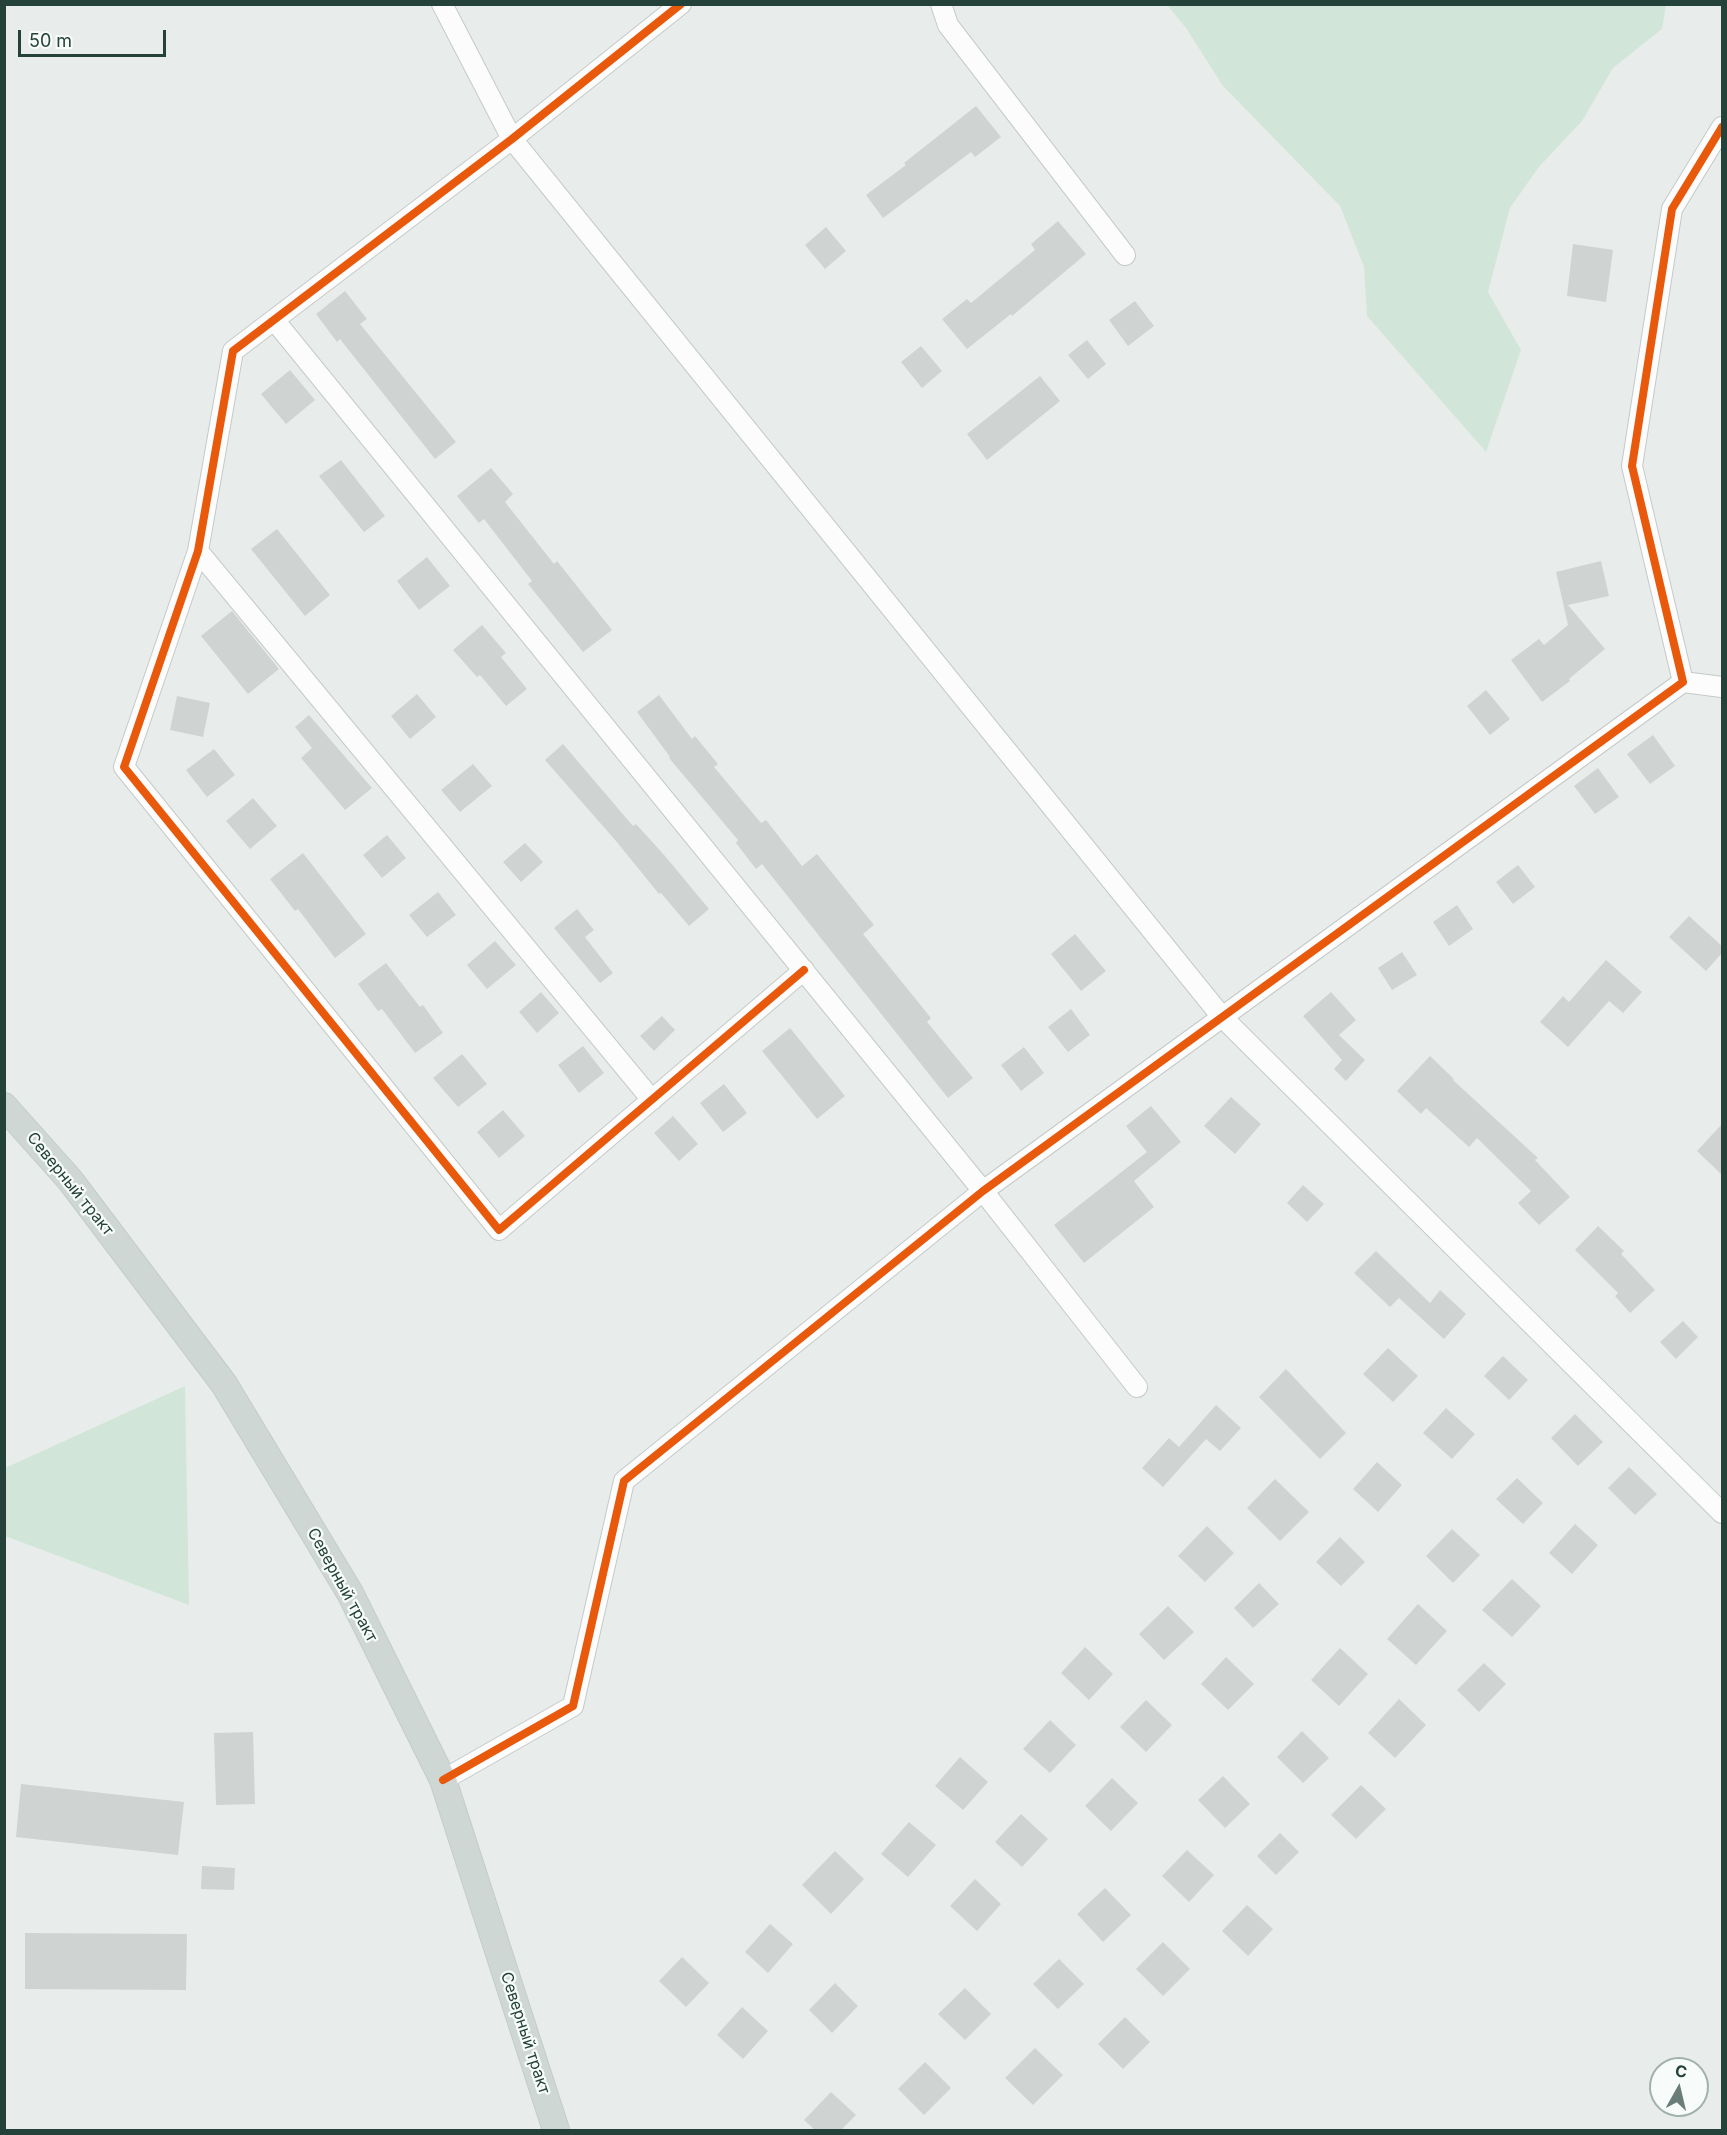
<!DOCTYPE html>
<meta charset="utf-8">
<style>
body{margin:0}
#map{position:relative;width:1727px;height:2135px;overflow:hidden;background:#e8edeb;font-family:Inter,sans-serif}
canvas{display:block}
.frame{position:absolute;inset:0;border:6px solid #24423a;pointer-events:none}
.north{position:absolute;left:1649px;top:2057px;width:60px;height:60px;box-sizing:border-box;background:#f7fbf9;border:2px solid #a3b1ad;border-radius:50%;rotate:8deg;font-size:16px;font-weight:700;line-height:24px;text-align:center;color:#24423a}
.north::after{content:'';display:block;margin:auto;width:21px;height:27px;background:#697e78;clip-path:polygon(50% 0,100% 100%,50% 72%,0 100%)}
.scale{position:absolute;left:18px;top:30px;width:148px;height:27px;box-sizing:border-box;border:3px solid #24423a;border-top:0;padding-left:8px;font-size:18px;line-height:21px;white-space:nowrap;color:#24423a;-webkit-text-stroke:4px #f7fbf9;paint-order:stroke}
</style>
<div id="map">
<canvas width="1727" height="2135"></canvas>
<div class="frame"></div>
<div class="north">С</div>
<div class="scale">50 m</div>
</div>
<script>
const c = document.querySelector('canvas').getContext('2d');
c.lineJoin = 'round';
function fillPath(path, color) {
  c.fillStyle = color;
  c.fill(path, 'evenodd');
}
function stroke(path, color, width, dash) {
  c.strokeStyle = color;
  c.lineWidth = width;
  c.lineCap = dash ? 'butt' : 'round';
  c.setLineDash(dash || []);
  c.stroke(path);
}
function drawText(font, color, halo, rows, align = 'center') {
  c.font = font + ' Inter,sans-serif';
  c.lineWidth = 4.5;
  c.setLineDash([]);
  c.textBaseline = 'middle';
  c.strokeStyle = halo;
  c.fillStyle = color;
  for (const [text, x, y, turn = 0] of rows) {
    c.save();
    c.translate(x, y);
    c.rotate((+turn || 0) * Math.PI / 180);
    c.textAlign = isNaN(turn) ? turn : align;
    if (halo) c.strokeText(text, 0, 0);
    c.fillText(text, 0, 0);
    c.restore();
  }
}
const green = new Path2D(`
 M 1167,5 L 1666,5 L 1662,29 L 1613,68 L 1582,121 L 1538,168 L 1510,208 L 1488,292 L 1521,350 L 1486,452 L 1367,316 L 1364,267 L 1340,206 L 1223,86 L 1186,28 Z
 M 185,1386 L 189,1605 L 5,1536 L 5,1468 Z`);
const building = new Path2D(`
 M 976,106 L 1001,137 L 975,157 L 971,152 L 883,218 L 866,195 L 906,165 L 904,163 Z
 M 1058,221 L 1086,254 L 1012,316 L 1011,314 L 967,349 L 942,319 L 967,299 L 971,303 L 1035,250 L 1031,244 Z
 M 826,227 L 846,251 L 825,269 L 805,245 Z
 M 1573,244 L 1613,250 L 1606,302 L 1567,296 Z
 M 345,291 L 367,319 L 360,324 L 456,442 L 435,459 L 340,339 L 337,342 L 316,314 Z
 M 1135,301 L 1154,326 L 1128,346 L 1109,320 Z
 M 1087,340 L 1106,364 L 1088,379 L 1068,355 Z
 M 921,346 L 942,371 L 922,388 L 901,362 Z
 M 290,370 L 315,400 L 286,424 L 261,394 Z
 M 1040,376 L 1060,401 L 987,460 L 967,434 Z
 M 341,460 L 385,516 L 364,532 L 319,476 Z
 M 491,468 L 513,494 L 505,502 L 554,564 L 557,561 L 612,630 L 583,652 L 528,584 L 532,581 L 484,519 L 479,523 L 457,496 Z
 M 277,529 L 330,595 L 305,616 L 251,549 Z
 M 427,557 L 450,586 L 419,610 L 397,581 Z
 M 1601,561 L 1609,596 L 1568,605 L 1605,649 L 1569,679 L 1570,681 L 1542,702 L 1511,660 L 1539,639 L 1544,645 L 1568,625 L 1556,572 Z
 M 232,611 L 279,669 L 248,694 L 201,636 Z
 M 482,625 L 506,653 L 501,657 L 527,689 L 506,706 L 480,675 L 477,677 L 453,650 Z
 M 1486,690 L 1510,719 L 1490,735 L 1467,706 Z
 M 417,694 L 436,717 L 410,739 L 391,716 Z
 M 659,695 L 692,739 L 695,736 L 718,764 L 714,767 L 761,823 L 766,820 L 802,866 L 817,854 L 874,925 L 863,934 L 931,1018 L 927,1022 L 973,1078 L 948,1098 L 762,864 L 756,869 L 736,843 L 738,840 L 669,758 L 670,757 L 637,712 Z
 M 177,696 L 210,703 L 203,737 L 170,730 Z
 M 309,715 L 372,788 L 345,810 L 301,758 L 312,748 L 295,727 Z
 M 1653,735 L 1675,766 L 1650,784 L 1627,754 Z
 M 563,744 L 633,826 L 636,824 L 665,856 L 709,909 L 689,926 L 661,893 L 659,894 L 616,841 L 545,760 Z
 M 214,749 L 235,775 L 207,797 L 186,770 Z
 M 473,764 L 492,786 L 460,812 L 441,790 Z
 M 1598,768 L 1619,797 L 1595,814 L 1574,786 Z
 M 253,798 L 277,826 L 250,849 L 226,821 Z
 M 387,835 L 406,858 L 382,878 L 363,855 Z
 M 525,843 L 543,862 L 521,882 L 503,862 Z
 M 303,853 L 366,934 L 335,958 L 298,909 L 295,911 L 270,879 Z
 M 1518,865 L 1535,887 L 1513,904 L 1496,882 Z
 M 438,892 L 456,915 L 427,937 L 409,915 Z
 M 1457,905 L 1473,929 L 1449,946 L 1433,922 Z
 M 577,909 L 594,930 L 585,937 L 613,973 L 600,983 L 554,928 Z
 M 1689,916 L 1722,946 L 1722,953 L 1706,971 L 1669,937 Z
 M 1075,934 L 1106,971 L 1081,991 L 1051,954 Z
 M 495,941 L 516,965 L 487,989 L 467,965 Z
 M 1402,952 L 1417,975 L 1392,990 L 1378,968 Z
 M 1606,960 L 1642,992 L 1623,1013 L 1609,1001 L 1568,1047 L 1540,1022 L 1563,996 L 1569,1002 Z
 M 386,963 L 420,1007 L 423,1005 L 443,1033 L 415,1053 L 382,1009 L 378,1011 L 358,984 Z
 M 541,992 L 559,1013 L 537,1033 L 519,1012 Z
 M 1331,992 L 1356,1020 L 1339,1035 L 1365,1060 L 1346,1081 L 1334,1069 L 1342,1060 L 1303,1016 Z
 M 1071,1009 L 1090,1035 L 1068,1052 L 1048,1027 Z
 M 662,1016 L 675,1030 L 654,1051 L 640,1036 Z
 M 790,1028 L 845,1096 L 817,1119 L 762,1051 Z
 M 583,1046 L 604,1073 L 579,1093 L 558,1065 Z
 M 1024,1047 L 1044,1073 L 1021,1091 L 1001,1065 Z
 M 462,1054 L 487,1084 L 458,1107 L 433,1078 Z
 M 1430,1056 L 1454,1079 L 1453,1080 L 1538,1158 L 1535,1160 L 1570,1197 L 1539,1225 L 1518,1203 L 1531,1191 L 1477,1138 L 1469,1147 L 1426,1108 L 1421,1114 L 1397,1091 Z
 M 724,1084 L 747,1113 L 723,1132 L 700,1103 Z
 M 1231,1097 L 1261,1124 L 1235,1154 L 1204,1126 Z
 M 1151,1106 L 1181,1142 L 1134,1181 L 1154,1207 L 1084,1263 L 1054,1225 L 1147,1152 L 1126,1126 Z
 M 503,1110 L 525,1136 L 499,1158 L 477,1132 Z
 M 673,1116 L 698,1144 L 679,1161 L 654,1133 Z
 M 1722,1124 L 1722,1175 L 1697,1151 Z
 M 1303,1185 L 1324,1204 L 1307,1222 L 1287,1203 Z
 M 1598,1226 L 1624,1251 L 1621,1254 L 1655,1290 L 1630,1313 L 1615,1296 L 1618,1293 L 1575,1250 Z
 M 1376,1251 L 1430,1303 L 1440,1290 L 1466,1314 L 1444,1339 L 1399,1298 L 1390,1307 L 1354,1273 Z
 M 1683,1321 L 1698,1337 L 1676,1359 L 1660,1342 Z
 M 1388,1348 L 1418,1376 L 1393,1402 L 1363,1374 Z
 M 1503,1356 L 1528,1380 L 1509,1400 L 1484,1376 Z
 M 1286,1369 L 1346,1433 L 1320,1459 L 1259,1397 Z
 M 1216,1405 L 1241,1428 L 1220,1451 L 1206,1439 L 1163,1487 L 1142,1468 L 1169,1438 L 1179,1447 Z
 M 1446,1408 L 1475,1434 L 1452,1459 L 1423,1433 Z
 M 1575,1414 L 1603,1442 L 1578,1466 L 1551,1438 Z
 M 1377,1462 L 1402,1485 L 1378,1512 L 1353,1489 Z
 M 1629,1467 L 1657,1494 L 1635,1515 L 1608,1488 Z
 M 1517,1478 L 1543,1503 L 1523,1524 L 1496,1499 Z
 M 1275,1479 L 1309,1512 L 1280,1541 L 1247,1508 Z
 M 1575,1524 L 1598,1545 L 1572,1574 L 1549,1553 Z
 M 1207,1526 L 1234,1553 L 1205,1582 L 1178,1556 Z
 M 1452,1529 L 1480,1555 L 1453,1583 L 1426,1556 Z
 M 1340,1537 L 1365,1562 L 1341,1586 L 1316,1562 Z
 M 1512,1579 L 1541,1606 L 1512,1637 L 1482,1610 Z
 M 1259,1583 L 1279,1604 L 1253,1628 L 1234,1608 Z
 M 1418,1604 L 1447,1631 L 1416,1665 L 1387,1639 Z
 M 1168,1606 L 1194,1632 L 1164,1660 L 1139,1634 Z
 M 1085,1647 L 1113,1674 L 1089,1700 L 1061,1673 Z
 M 1340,1648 L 1368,1674 L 1339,1706 L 1311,1680 Z
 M 1226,1657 L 1254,1684 L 1228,1710 L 1201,1684 Z
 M 1484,1663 L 1506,1684 L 1479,1712 L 1457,1690 Z
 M 1399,1699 L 1426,1725 L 1395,1758 L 1368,1733 Z
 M 1146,1700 L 1172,1725 L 1146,1752 L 1120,1727 Z
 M 1050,1720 L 1076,1745 L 1050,1773 L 1023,1749 Z
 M 1302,1731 L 1329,1758 L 1303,1783 L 1277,1757 Z
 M 253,1732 L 255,1804 L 216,1805 L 214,1733 Z
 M 960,1757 L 988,1782 L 963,1810 L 935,1786 Z
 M 1223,1776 L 1250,1804 L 1225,1828 L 1198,1800 Z
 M 1112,1778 L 1138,1803 L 1111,1831 L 1085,1806 Z
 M 21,1784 L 184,1802 L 178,1855 L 16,1837 Z
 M 1361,1785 L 1386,1809 L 1356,1839 L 1331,1815 Z
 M 1021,1814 L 1048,1839 L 1022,1867 L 995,1842 Z
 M 909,1822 L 936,1845 L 908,1877 L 881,1854 Z
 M 1280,1833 L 1299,1852 L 1276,1875 L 1257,1856 Z
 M 1187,1850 L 1214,1875 L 1189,1902 L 1162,1876 Z
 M 835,1851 L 864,1879 L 831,1914 L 802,1885 Z
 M 202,1866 L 235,1868 L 234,1890 L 201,1889 Z
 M 975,1879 L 1001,1904 L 977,1931 L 950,1906 Z
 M 1105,1888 L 1131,1915 L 1103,1942 L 1077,1914 Z
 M 1247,1905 L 1273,1929 L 1248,1956 L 1222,1931 Z
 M 770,1924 L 793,1944 L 768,1973 L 745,1952 Z
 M 25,1933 L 187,1934 L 186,1990 L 25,1989 Z
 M 1163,1942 L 1190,1969 L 1163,1996 L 1136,1969 Z
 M 682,1957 L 709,1983 L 686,2007 L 659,1981 Z
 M 1059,1959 L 1084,1984 L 1058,2009 L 1033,1984 Z
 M 835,1983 L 858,2006 L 832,2033 L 809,2010 Z
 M 965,1988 L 991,2014 L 965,2040 L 938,2014 Z
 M 742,2007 L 768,2031 L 743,2059 L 717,2035 Z
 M 1125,2017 L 1150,2042 L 1123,2069 L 1098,2044 Z
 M 1035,2048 L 1063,2075 L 1033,2105 L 1005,2078 Z
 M 925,2062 L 951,2088 L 924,2115 L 898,2089 Z
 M 831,2092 L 856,2115 L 841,2130 L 815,2130 L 804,2120 Z`);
const minor = new Path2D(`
 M 442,4 L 512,139 L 1222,1017 L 1722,1513
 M 681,4 L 512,139 L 233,351 L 198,551 L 124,767 L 499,1230 L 804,970
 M 941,4 L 948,25 L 1125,255
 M 275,321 L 983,1191 L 1137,1387
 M 198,551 L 652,1100
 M 1683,682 L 1722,687
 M 443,1780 L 573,1706 L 624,1481 L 983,1191 L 1683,682 L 1632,466 L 1672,209 L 1722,127`);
const major = new Path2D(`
 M 4,1106 L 70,1180 L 224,1384 L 350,1593 L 443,1780 L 556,2130`);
const cycleway = new Path2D(`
 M 681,4 L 512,139 L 233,351 L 198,551 L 124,767 L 499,1230 L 804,970
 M 443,1780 L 573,1706 L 624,1481 L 983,1191 L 1683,682 L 1632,466 L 1672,209 L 1722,127`);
const streetNames = [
 ["Северный тракт",70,1184,51],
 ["Северный тракт",342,1585,61],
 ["Северный тракт",525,2033,72]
];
fillPath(green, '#d1e6d8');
fillPath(building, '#cfd4d2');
stroke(minor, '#c5cac8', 22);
stroke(major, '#c3ccc9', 28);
stroke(minor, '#fcfcfc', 20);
stroke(major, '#cfd7d5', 26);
stroke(cycleway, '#e8590c', 8);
drawText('16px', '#24423a', '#f7fbf9', streetNames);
</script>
